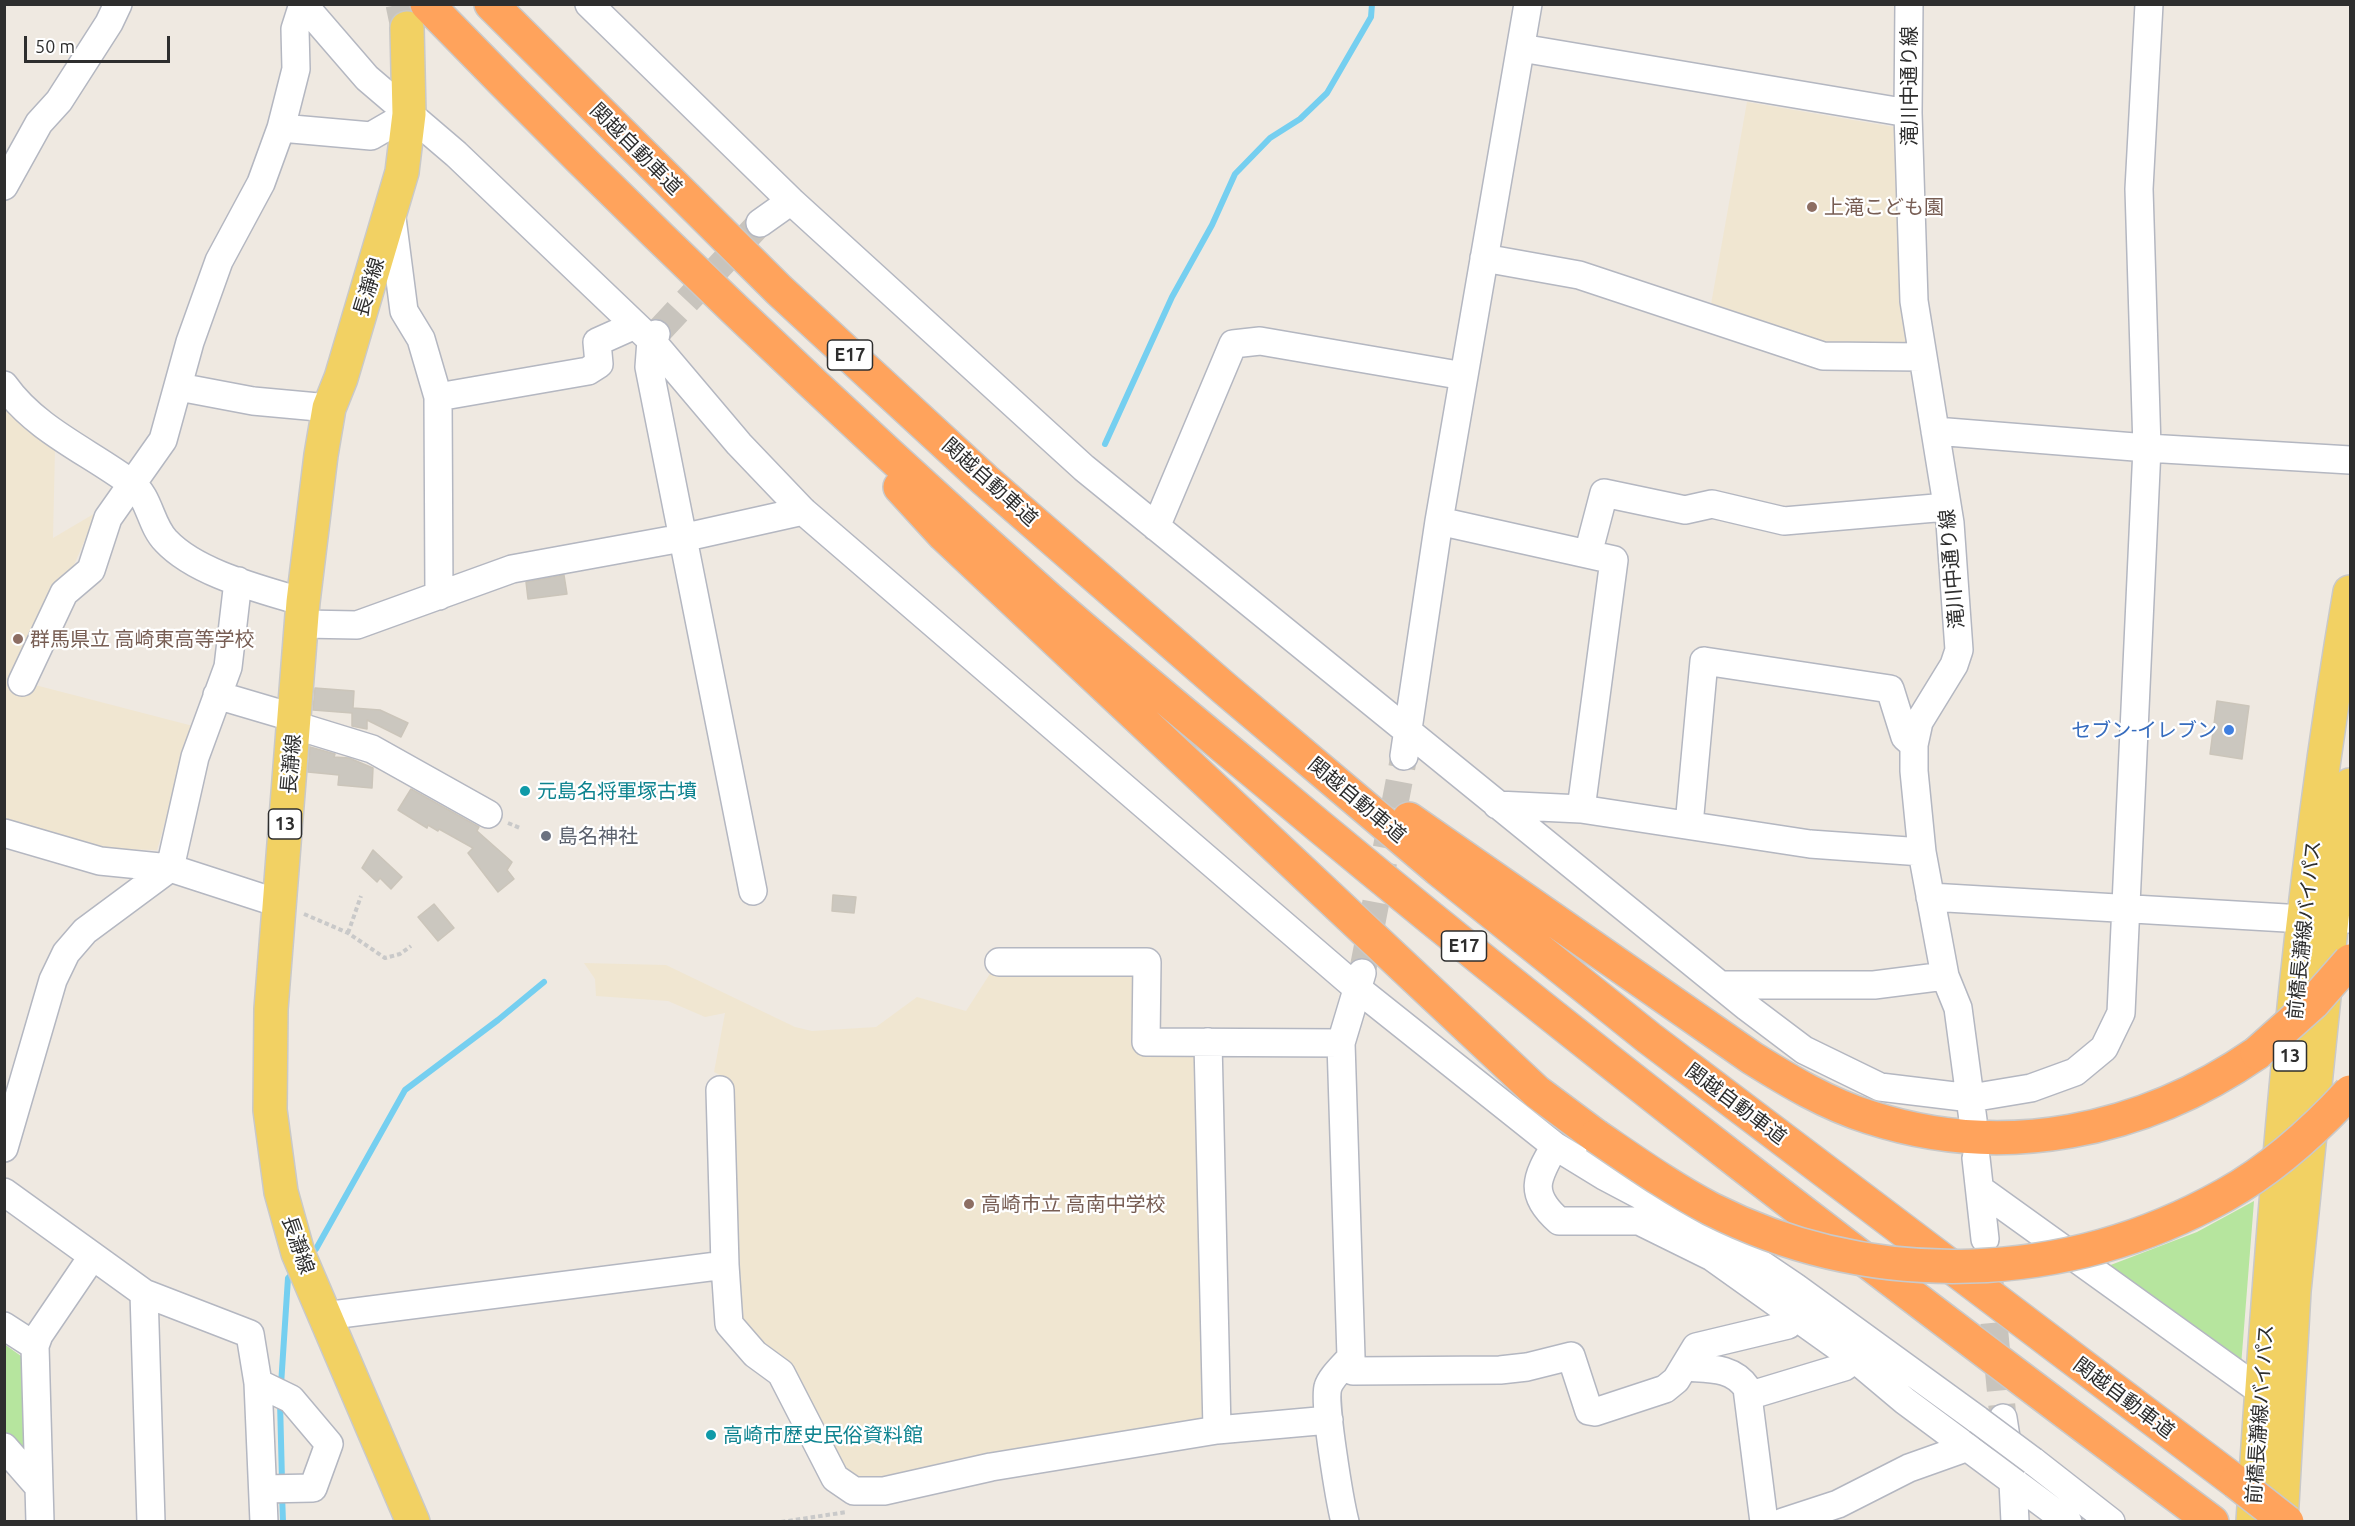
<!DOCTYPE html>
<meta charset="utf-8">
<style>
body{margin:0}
#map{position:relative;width:2355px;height:1526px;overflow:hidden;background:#efe9e1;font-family:Ubuntu,sans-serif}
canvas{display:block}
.frame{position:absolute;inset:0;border:6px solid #2e2e2e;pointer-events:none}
.scale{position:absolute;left:24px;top:36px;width:146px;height:27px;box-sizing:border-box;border:3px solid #2e2e2e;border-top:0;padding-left:8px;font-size:18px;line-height:21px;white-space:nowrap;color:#2e2e2e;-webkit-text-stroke:4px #fff;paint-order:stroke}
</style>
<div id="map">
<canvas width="2355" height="1526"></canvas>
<div class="frame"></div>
<div class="scale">50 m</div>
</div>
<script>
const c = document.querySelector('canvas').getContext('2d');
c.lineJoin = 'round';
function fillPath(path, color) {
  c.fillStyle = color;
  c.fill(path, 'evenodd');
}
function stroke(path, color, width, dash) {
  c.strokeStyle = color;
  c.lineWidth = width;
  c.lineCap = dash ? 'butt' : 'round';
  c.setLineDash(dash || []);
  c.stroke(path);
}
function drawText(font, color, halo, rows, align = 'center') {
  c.font = font + ' Ubuntu,"Noto Sans JP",sans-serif';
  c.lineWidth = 4.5;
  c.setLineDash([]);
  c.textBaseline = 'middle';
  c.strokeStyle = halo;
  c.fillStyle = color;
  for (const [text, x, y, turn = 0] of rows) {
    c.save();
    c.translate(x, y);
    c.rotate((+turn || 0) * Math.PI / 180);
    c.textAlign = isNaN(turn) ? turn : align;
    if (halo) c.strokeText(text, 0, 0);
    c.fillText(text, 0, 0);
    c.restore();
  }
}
const education = new Path2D(`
 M 1747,102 L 1894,127 L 1899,286 L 1908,350 L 1825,350 L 1710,310 Z
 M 4,409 L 55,449 L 53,538 L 97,512 L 71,572 L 12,679 L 193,726 L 157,850 L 109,849 L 5,822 Z
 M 584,963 L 666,965 L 795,1027 L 812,1031 L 876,1027 L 917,997 L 966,1011 L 993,969 L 1133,966 L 1139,1049 L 1193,1051 L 1202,1060 L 1207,1410 L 1194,1424 L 872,1484 L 854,1482 L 741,1328 L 728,1079 L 714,1072 L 725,1013 L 705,1017 L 668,1001 L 596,996 L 595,979 Z`);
const green = new Path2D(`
 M 2254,1201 L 2241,1366 L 2108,1266 L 2197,1232 Z
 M 4,1344 L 21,1356 L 30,1370 L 33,1468 L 5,1442 Z`);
const stream = new Path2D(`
 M 1105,444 L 1172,297 L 1212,225 L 1235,174 L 1270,138 L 1300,119 L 1327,93 L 1371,17 L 1372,4
 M 309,1256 L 316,1249 L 405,1090 L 498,1020 L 544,982
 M 281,1385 L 288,1278 L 294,1272
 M 280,1401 L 282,1481
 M 282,1494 L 283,1522`);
const building = new Path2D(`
 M 564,575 L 567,594 L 528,599 L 526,582 Z
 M 315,688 L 354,691 L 353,708 L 380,710 L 408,723 L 401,737 L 367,720 L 367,729 L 352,726 L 352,713 L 313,710 Z
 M 2217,701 L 2249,706 L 2242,759 L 2210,754 Z
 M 310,747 L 335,754 L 334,757 L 349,758 L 373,768 L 372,788 L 338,785 L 339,775 L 308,772 Z
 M 411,789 L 479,827 L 477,831 L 512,862 L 507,870 L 514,879 L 498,892 L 468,853 L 473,848 L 439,829 L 438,831 L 428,825 L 427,828 L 398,810 Z
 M 373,850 L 402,877 L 391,889 L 380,878 L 377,882 L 362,868 Z
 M 833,895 L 856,897 L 854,913 L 832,911 Z
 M 434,904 L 454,928 L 438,941 L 418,917 Z`);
const minorTunnel = new Path2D(`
 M 659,331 L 760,223
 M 1363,969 L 1404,756
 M 1990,1282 L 2003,1418`);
const majorTunnel = new Path2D(`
 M 402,4 L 407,28`);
const path = new Path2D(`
 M 508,823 L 520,828
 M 304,914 L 348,933 L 385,958 L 400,954 L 411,946
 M 348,933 L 361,896
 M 781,1522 L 847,1512`);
const minor = new Path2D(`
 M 303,4 L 367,78 L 456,154 L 651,340 L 739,444 L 803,511 L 1358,989 L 1555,1146 L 1604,1176 L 1727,1241 L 1795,1287 L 1978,1420
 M 589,4 L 791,201 L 1084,468 L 1747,1007 L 1804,1050 L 1880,1087 L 1971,1098 L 2031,1088 L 2075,1072 L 2104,1048 L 2121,1013 L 2147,448 L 2139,189 L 2149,4
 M 1909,4 L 1908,113 L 1914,301 L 1950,523 L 1959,650 L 1954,665 L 1919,722 L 1914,745 L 1914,771 L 1922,852 L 1945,976 L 1958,1008 L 1973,1120
 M 1521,48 L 1908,113
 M 281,128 L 371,136 L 409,114
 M 4,186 L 39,123 L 59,101 L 109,23 L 118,4
 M 392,218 L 404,311 L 421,339 L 438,397 L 439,596
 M 760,223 L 791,201
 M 1484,258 L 1579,275 L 1823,356 L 1922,357
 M 656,334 L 651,340 L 649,367 L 753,891
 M 4,385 C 36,430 88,451 131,483 C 150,497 150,525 166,541 C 197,574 261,589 303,602
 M 179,387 L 253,401 L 329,408
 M 438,397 L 588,371 L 599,364 L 597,342 L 635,325
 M 1935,431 L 2147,448 L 2350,460
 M 1439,521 L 1614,560 L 1581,809
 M 1156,527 L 1233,344 L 1260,341 L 1464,376
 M 1588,554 L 1604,493 L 1685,510 L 1712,504 L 1784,521 L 1947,507
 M 303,624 L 357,625 L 512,569 L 682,538 L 803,511
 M 22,682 L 64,593 L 91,570 L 108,518 L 163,440 L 190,342 L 219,261 L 261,183 L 281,128 L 296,69 L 295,29 L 303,4
 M 217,695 L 295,718
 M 294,725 L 372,749 L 488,814
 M 1404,756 L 1439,521 L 1528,4
 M 1497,805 L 1581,809 L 1810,844 L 1922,852
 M 1689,825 L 1704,661 L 1890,689 L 1905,737 L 1914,745
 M 4,833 L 100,861 L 170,868 L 278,903
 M 1930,897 L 2303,919 L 2350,919
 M 999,962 L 1147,962 L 1146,1042 L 1341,1043
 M 1720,985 L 1874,985 L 1945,976
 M 1208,1042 L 1217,1430
 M 720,1090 L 725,1265 L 729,1324 L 755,1354 L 781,1373 L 835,1478 L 854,1491 L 884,1491 L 991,1467 L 1217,1430 L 1329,1420
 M 1555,1146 C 1536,1178 1528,1194 1559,1221 L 1639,1221 L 1712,1257 L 1855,1359 L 1905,1401 L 2068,1522
 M 4,1148 L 53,980 L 66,953 L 85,931 L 170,868 L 195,757 L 228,667 L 238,581
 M 1976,1158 L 1985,1239
 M 1981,1190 L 2262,1392
 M 4,1192 L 144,1293 L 250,1334 L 258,1383 L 264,1522
 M 144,1293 L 151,1522
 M 324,1316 L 725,1265
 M 4,1326 L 35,1346
 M 1343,1367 L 1353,1371 L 1500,1370 L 1527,1367 L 1571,1356 L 1589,1411 L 1595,1412 L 1665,1389 L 1676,1380 L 1696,1347 L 1788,1325 L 1795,1316
 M 1684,1367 C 1708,1369 1732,1366 1747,1388 L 1764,1522
 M 258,1383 L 291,1399 L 329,1444 L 313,1488 L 263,1489
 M 1748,1396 L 1844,1367 L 1855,1359
 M 2003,1418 L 2013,1482 L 2015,1522
 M 4,1447 L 39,1487
 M 2033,1461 L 2111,1522
 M 40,1522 L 35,1346 L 39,1335 L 92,1257
 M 1345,1522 C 1340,1502 1323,1402 1328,1387 C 1331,1377 1344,1366 1351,1357 L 1341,1043 L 1362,973
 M 1783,1522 L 1838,1504 L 1909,1468 L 1968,1447`);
const major = new Path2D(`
 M 407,28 L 409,114 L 402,172 L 341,378 L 329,408 L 321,455 L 303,602 L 271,1009 L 270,1110 L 281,1192 L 298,1253 L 413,1522
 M 2253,1522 C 2273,1211 2297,899 2350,592
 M 2281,1522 L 2294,1291 L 2332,918 L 2350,785`);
const highway = new Path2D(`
 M 427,4 C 627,210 835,409 1049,599 C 1120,661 1193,721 1265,781 C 1572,1039 1891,1282 2212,1522
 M 491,4 L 779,290 L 985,480 L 1224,688 L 1438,869 L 1649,1038 L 2236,1482
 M 900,487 L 944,535 L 1537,1092 L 1596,1136
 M 1409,819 L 1752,1058 C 1789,1081 1827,1104 1869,1117 C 2003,1161 2143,1132 2257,1053`);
const minorBridge = new Path2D(`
 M 1978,1420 L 2033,1461`);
const highwayBridge = new Path2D(`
 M 2257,1053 L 2313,1003 L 2350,961
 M 1596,1136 C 1633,1161 1671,1188 1711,1209 C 1874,1291 2066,1284 2225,1195 C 2272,1169 2314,1131 2350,1092
 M 2236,1482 L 2287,1522`);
const markers = [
 [1812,207,6,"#8d6e63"],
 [18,639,6,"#8d6e63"],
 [2229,730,6,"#3f7fe0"],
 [525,791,6,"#0f9aa8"],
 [546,836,6,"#6b7280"],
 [969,1204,6,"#8d6e63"],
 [711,1435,6,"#0f9aa8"]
];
const shields = [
 [850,355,45],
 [285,824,33],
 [1464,946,45],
 [2290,1056,33]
];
const shieldNames = [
 ["E17",850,355],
 ["13",285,824],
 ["E17",1464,946],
 ["13",2290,1056]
];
const streetNames = [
 ["滝川中通り線",1909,86,-90],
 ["関越自動車道",636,149,45],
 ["長瀞線",369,287,-73],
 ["関越自動車道",990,482,42],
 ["滝川中通り線",1952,569,-95],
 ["長瀞線",291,764,-85],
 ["関越自動車道",1357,800,40],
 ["前橋長瀞線バイパス",2304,930,-84],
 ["関越自動車道",1736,1104,37],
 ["長瀞線",298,1245,71],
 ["関越自動車道",2124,1398,37],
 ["前橋長瀞線バイパス",2260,1414,-86]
];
const educationNames = [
 ["上滝こども園",1824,207],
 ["群馬県立 高崎東高等学校",30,639],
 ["高崎市立 高南中学校",981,1204]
];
const shopNames = [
 ["セブン-イレブン",2217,730]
];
const cultureNames = [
 ["元島名将軍塚古墳",537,791],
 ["高崎市歴史民俗資料館",723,1435]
];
const worshipNames = [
 ["島名神社",558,836]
];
fillPath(education, '#f0e6d1');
fillPath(green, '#b6e59e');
stroke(stream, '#75cff0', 6);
fillPath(building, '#cbc7bf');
stroke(building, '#cbc5ba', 1.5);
stroke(minorTunnel, '#c8c4bd', 27, [27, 14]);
stroke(majorTunnel, '#c8c4bd', 33, [33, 16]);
stroke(minor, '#b4b7c1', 30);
stroke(major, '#c9c9c9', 36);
stroke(highway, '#c9c9c9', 36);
stroke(path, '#c9c9c9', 4, [4.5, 3]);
stroke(minor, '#fff', 27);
stroke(major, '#f2d163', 33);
stroke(highway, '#ffa35c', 33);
stroke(minorBridge, '#b4b7c1', 30, []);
stroke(highwayBridge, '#c9c9c9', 36, []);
stroke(minorBridge, '#fff', 27);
stroke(highwayBridge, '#ffa35c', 33);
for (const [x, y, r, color] of markers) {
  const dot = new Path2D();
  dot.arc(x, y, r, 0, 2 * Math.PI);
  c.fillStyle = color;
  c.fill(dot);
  stroke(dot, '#fff', 2);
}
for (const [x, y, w] of shields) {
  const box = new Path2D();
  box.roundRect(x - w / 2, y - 15, w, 30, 4.5);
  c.fillStyle = '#fff';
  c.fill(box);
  stroke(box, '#2e2e2e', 1.5);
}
drawText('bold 18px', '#2e2e2e', null, shieldNames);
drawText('20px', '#2e2e2e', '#fff', streetNames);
drawText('20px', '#785e54', '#fff', educationNames, 'left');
drawText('20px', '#366cbe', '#fff', shopNames, 'right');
drawText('20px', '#0d838f', '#fff', cultureNames, 'left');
drawText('20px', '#5b616d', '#fff', worshipNames, 'left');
</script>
